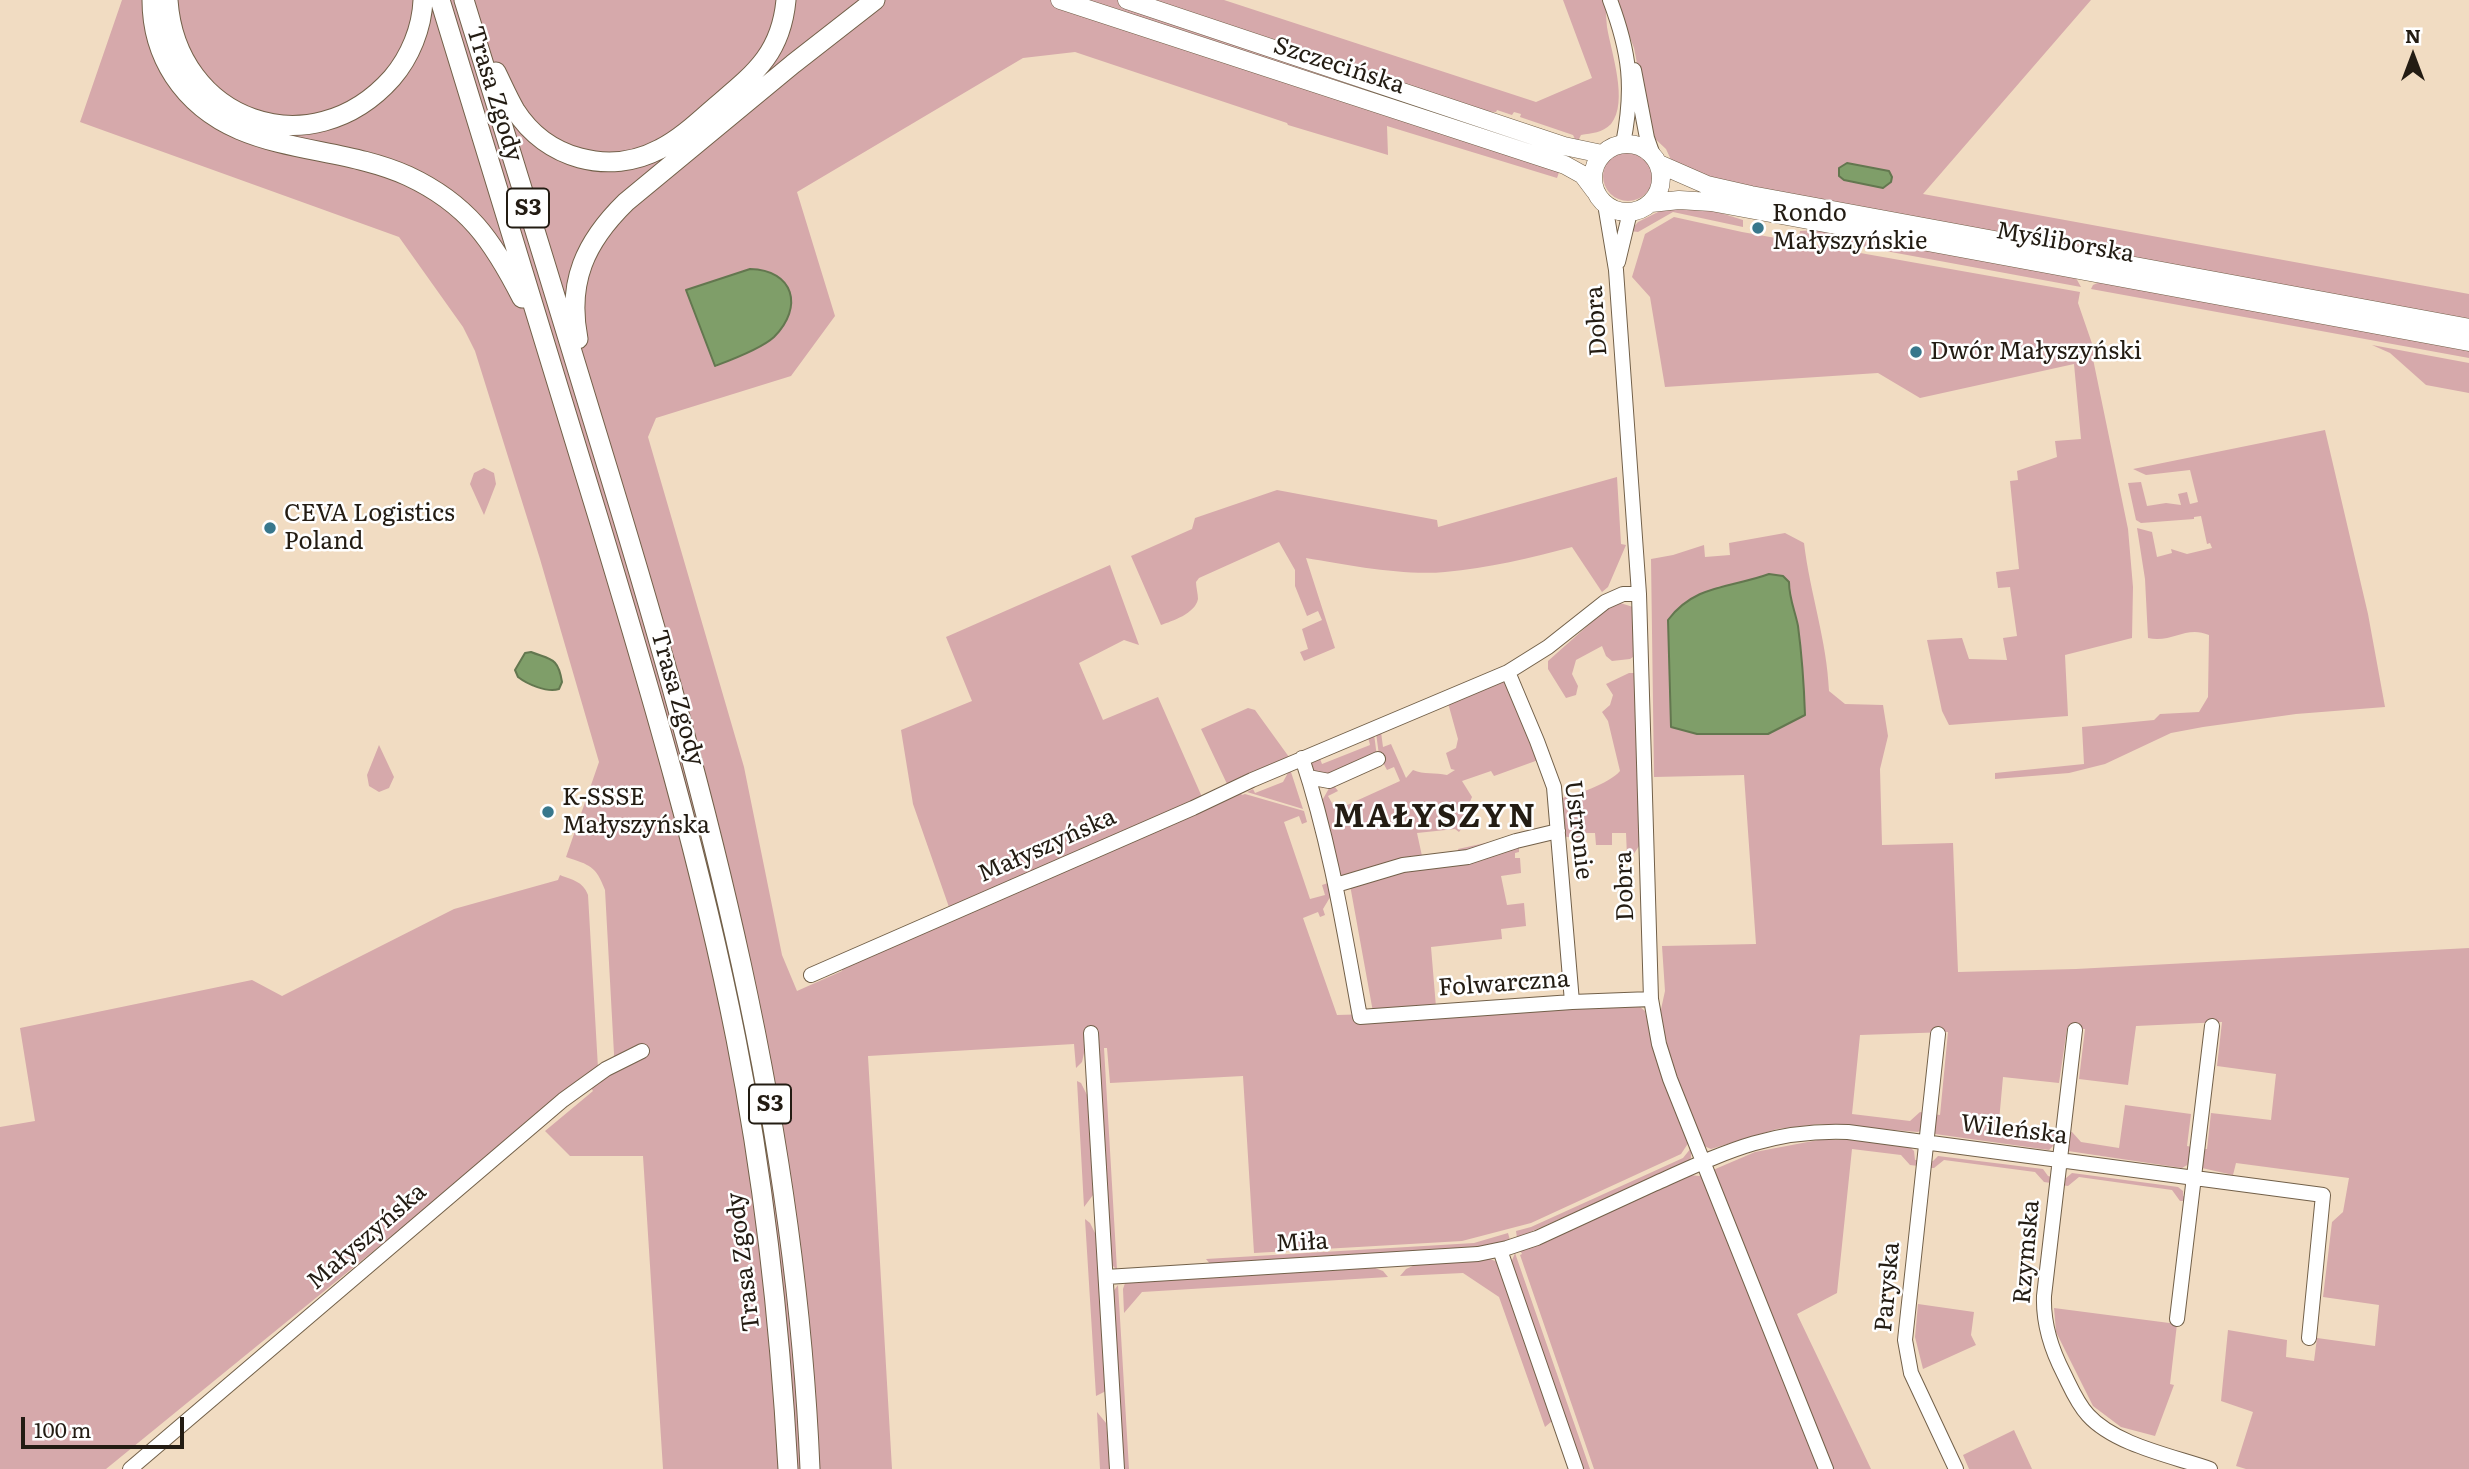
<!DOCTYPE html>
<meta charset="utf-8">
<style>
body{margin:0}
#map{position:relative;width:2469px;height:1469px;overflow:hidden;background:#f1dcc2;font-family:Literata,serif}
canvas{display:block}
.north{position:absolute;left:2378px;top:21px;width:70px;height:70px;-webkit-text-stroke:5px #fff;paint-order:stroke;rotate:0deg;font-size:19px;font-weight:700;line-height:28px;text-align:center;color:#231c13}
.north::after{content:'';display:block;margin:auto;width:24px;height:32px;background:#231c13;clip-path:polygon(50% 0,100% 100%,50% 72%,0 100%)}
.scale{position:absolute;left:21px;top:1417px;width:163px;height:32px;box-sizing:border-box;border:4px solid #231c13;border-top:0;padding-left:9px;font-size:21px;line-height:24px;white-space:nowrap;color:#231c13;-webkit-text-stroke:5px #fff;paint-order:stroke}
</style>
<div id="map">
<canvas width="2469" height="1469"></canvas>
<div class="north">N</div>
<div class="scale">100 m</div>
</div>
<script>
const c = document.querySelector('canvas').getContext('2d');
c.lineJoin = 'round';
function fillPath(path, color) {
  c.fillStyle = color;
  c.fill(path, 'evenodd');
}
function stroke(path, color, width, dash) {
  c.strokeStyle = color;
  c.lineWidth = width;
  c.lineCap = dash ? 'butt' : 'round';
  c.setLineDash(dash || []);
  c.stroke(path);
}
function drawText(font, color, halo, rows, align = 'center') {
  c.font = font + ' Literata,serif';
  c.lineWidth = 5;
  c.setLineDash([]);
  c.textBaseline = 'middle';
  c.strokeStyle = halo;
  c.fillStyle = color;
  for (const [text, x, y, turn = 0] of rows) {
    c.save();
    c.translate(x, y);
    c.rotate((+turn || 0) * Math.PI / 180);
    c.textAlign = isNaN(turn) ? turn : align;
    if (halo) c.strokeText(text, 0, 0);
    c.fillText(text, 0, 0);
    c.restore();
  }
}
const green = new Path2D(`
 M 122,0 L 1224,0 L 1536,102 L 1592,78 L 1563,0 L 1605,0 C 1606,9 1606,18 1607,27 C 1611,52 1629,102 1611,124 C 1602,133 1592,133 1581,135 L 1577,143 L 1573,135 L 1520,117 L 1521,114 L 1514,112 L 1512,115 L 1497,110 L 1496,112 L 1476,111 L 1566,153 L 1557,178 L 1387,126 L 1388,155 L 1288,125 L 1287,123 L 1075,52 L 1023,58 L 797,192 L 835,316 L 791,376 L 656,418 L 648,437 L 744,767 L 782,955 L 797,991 L 842,971 L 843,966 L 1239,791 L 1242,795 L 1245,794 L 1304,811 L 1307,822 L 1302,824 L 1299,816 L 1284,822 L 1310,899 L 1325,895 L 1322,885 L 1328,883 L 1332,894 L 1323,909 L 1325,915 L 1320,917 L 1318,912 L 1303,918 L 1337,1015 L 1639,1006 L 1645,1011 C 1656,1060 1667,1096 1689,1142 L 1681,1154 L 1531,1223 L 1462,1241 L 1254,1253 L 1243,1076 L 1110,1083 L 1107,1048 L 1104,1048 L 1117,1270 L 1110,1263 L 1086,1044 L 1082,1062 L 1076,1068 L 1074,1044 L 868,1056 L 892,1469 L 663,1469 L 643,1156 L 570,1156 L 545,1131 L 593,1091 L 590,1086 L 612,1072 L 614,1054 L 605,890 C 596,866 590,865 566,857 L 599,762 L 540,559 L 475,351 L 463,327 L 399,237 L 80,122 Z
 M 1616,0 L 2091,0 L 1923,194 L 2469,294 L 2469,322 L 1730,185 L 1672,162 L 1666,149 L 1651,135 L 1634,48 Z
 M1603 176a25 25 0 1 1 50 0a25 25 0 1 1-50 0Z
 M 1668,207 L 1705,208 L 1743,220 L 1743,227 L 1673,212 L 1638,232 L 1630,231 L 1638,222 Z
 M 1674,217 L 1742,232 L 2080,292 L 2078,303 L 2097,358 L 2093,359 L 2128,529 L 2133,587 L 2132,638 L 2065,655 L 2068,716 L 1949,725 L 1942,711 L 1927,640 L 1962,638 L 1969,659 L 2007,660 L 2003,638 L 2017,636 L 2010,587 L 1998,588 L 1996,572 L 2019,569 L 2010,481 L 2018,480 L 2017,471 L 2057,457 L 2055,441 L 2081,439 L 2074,364 L 1920,398 L 1878,373 L 1665,387 L 1650,297 L 1632,277 L 1645,234 Z
 M 1816,230 L 2076,278 L 2081,287 L 1842,243 L 1799,237 L 1800,231 Z
 M 2102,281 L 2469,348 L 2469,358 L 2091,289 L 2093,285 Z
 M 2372,345 L 2469,363 L 2469,393 L 2426,385 L 2390,353 Z
 M 2325,430 L 2368,614 L 2385,707 L 2296,714 L 2203,727 L 2171,733 L 2105,764 L 2069,773 L 1995,779 L 1995,773 L 2084,764 L 2082,727 L 2154,720 L 2160,714 L 2199,712 L 2208,697 L 2209,635 C 2186,625 2173,643 2148,638 L 2145,579 L 2137,528 L 2152,532 L 2157,557 L 2172,553 L 2171,549 L 2187,554 L 2212,548 L 2210,543 L 2207,544 L 2201,516 L 2194,517 L 2194,519 L 2141,523 L 2136,520 L 2128,483 L 2141,482 L 2147,506 L 2166,503 L 2181,505 L 2178,494 L 2187,492 L 2190,504 L 2198,502 L 2190,470 L 2146,475 L 2133,469 Z
 M 484,468 L 494,473 L 496,484 L 484,515 L 470,484 L 474,473 Z
 M 1617,477 L 1621,544 L 1626,545 L 1608,587 L 1602,592 L 1572,547 C 1531,558 1488,568 1445,572 C 1404,576 1347,565 1306,558 L 1335,648 L 1304,661 L 1300,652 L 1308,649 L 1302,629 L 1322,620 L 1318,611 L 1307,616 L 1295,586 L 1295,570 L 1279,542 L 1199,578 L 1196,582 C 1196,587 1198,594 1198,599 C 1195,614 1172,621 1161,625 L 1131,556 L 1192,529 L 1195,518 L 1277,490 L 1437,520 L 1438,527 Z
 M 1785,533 L 1804,543 C 1810,593 1827,641 1829,691 L 1845,704 L 1883,705 L 1888,736 L 1880,769 L 1882,845 L 1953,843 L 1958,972 L 2076,969 L 2469,948 L 2469,1469 L 2246,1469 L 2236,1466 L 2253,1412 L 2221,1401 L 2228,1330 L 2287,1340 L 2286,1357 L 2314,1361 L 2317,1338 L 2375,1346 L 2379,1305 L 2323,1297 L 2332,1222 L 2343,1212 L 2349,1178 L 2236,1163 L 2233,1175 L 2202,1168 L 2200,1149 L 2207,1149 L 2211,1113 L 2271,1120 L 2276,1074 L 2217,1066 L 2222,1022 L 2136,1026 L 2128,1085 L 2079,1079 L 2085,1029 L 2067,1029 L 2059,1083 L 2003,1077 L 1998,1132 L 2043,1138 L 2053,1129 L 2058,1130 L 2056,1143 L 2049,1150 L 1935,1134 L 1932,1130 L 1933,1114 L 1940,1115 L 1948,1032 L 1860,1035 L 1852,1114 L 1910,1121 L 1920,1112 L 1925,1113 L 1921,1130 L 1918,1132 L 1820,1124 L 1777,1129 L 1711,1149 L 1704,1146 L 1672,1066 L 1660,1014 L 1665,991 L 1662,946 L 1756,944 L 1744,775 L 1654,777 L 1651,559 L 1673,555 L 1704,545 L 1705,557 L 1730,555 L 1729,543 ZM 1769,574 L 1789,582 C 1789,598 1795,611 1798,626 C 1802,656 1803,685 1804,715 L 1717,587 L 1754,580 Z
 M 1110,565 L 1139,645 L 1124,640 L 1079,663 L 1103,720 L 1158,697 L 1202,797 L 950,910 L 913,804 L 901,730 L 972,701 L 946,637 Z
 M 1617,602 L 1633,607 L 1636,655 L 1630,659 L 1612,661 L 1606,656 L 1602,646 L 1576,660 L 1572,674 L 1578,686 L 1576,695 L 1566,698 L 1548,669 L 1548,661 L 1611,605 Z
 M 1629,673 L 1637,673 L 1641,843 L 1633,855 L 1627,856 L 1626,833 L 1612,833 L 1612,845 L 1596,845 L 1595,833 L 1586,833 L 1586,837 L 1580,839 L 1562,836 L 1558,799 C 1575,795 1609,784 1620,771 L 1608,721 L 1602,712 L 1610,705 L 1613,695 L 1606,684 Z
 M 1504,679 L 1541,759 L 1494,776 L 1491,771 L 1462,781 L 1472,797 C 1466,809 1467,823 1459,832 L 1455,829 L 1417,833 L 1422,856 L 1459,852 L 1458,849 L 1508,838 L 1510,841 L 1337,881 L 1319,806 L 1332,783 L 1338,791 L 1328,796 L 1337,812 L 1346,808 L 1345,806 L 1400,781 L 1394,767 L 1387,770 L 1379,755 L 1376,733 L 1381,732 L 1383,747 L 1391,744 L 1406,778 L 1413,770 C 1424,775 1435,772 1447,775 L 1455,770 L 1451,769 L 1446,753 L 1456,748 L 1458,739 L 1448,703 Z
 M 1248,708 L 1255,710 L 1289,757 L 1228,786 L 1201,729 Z
 M 1374,734 L 1377,757 L 1328,779 L 1313,775 L 1311,764 L 1319,756 L 1322,764 L 1370,745 L 1368,737 Z
 M 379,745 L 394,777 L 389,788 L 379,792 L 369,786 L 367,775 Z
 M 1290,769 L 1303,809 L 1247,792 L 1253,789 L 1255,793 L 1283,782 Z
 M 1519,846 L 1519,852 L 1515,853 L 1515,858 L 1520,858 L 1521,873 L 1501,876 L 1507,905 L 1524,903 L 1526,926 L 1501,929 L 1502,939 L 1431,947 L 1436,1007 L 1373,1012 L 1350,885 L 1422,865 Z
 M 560,875 C 572,880 583,881 588,895 L 598,1068 L 106,1469 L 0,1469 L 0,1127 L 35,1121 L 20,1028 L 252,980 L 282,996 L 454,909 L 558,880 Z
 M 1077,1081 L 1081,1083 L 1088,1097 L 1093,1195 L 1084,1207 Z
 M 2125,1105 L 2191,1114 L 2187,1146 L 2192,1147 L 2189,1164 L 2182,1168 L 2068,1151 L 2067,1131 L 2072,1132 L 2081,1142 L 2119,1148 Z
 M 1818,1140 L 1853,1140 L 1910,1147 L 1914,1151 L 1915,1160 L 1918,1160 L 1918,1166 L 1910,1165 L 1901,1155 L 1852,1149 L 1837,1293 L 1797,1314 L 1871,1469 L 1594,1469 L 1520,1255 L 1522,1254 L 1520,1250 L 1690,1175 L 1699,1176 L 1755,1152 Z
 M 1691,1148 L 1691,1158 L 1686,1163 L 1517,1238 L 1516,1231 L 1531,1227 L 1683,1158 Z
 M 1938,1156 L 2043,1169 L 2048,1176 L 2052,1177 L 2051,1183 L 2044,1182 L 2035,1172 L 1944,1160 L 1934,1168 L 1927,1168 L 1929,1161 L 1933,1161 Z
 M 2072,1173 L 2178,1187 L 2183,1191 L 2183,1196 L 2186,1197 L 2186,1201 L 2180,1201 L 2172,1190 L 2079,1177 L 2068,1186 L 2061,1185 L 2062,1178 L 2066,1178 Z
 M 1085,1219 L 1090,1223 L 1096,1235 L 1106,1391 L 1096,1396 Z
 M 1508,1233 L 1510,1240 L 1476,1248 L 1211,1265 L 1206,1259 L 1474,1243 Z
 M 1515,1253 L 1590,1469 L 1582,1469 L 1511,1263 Z
 M 1487,1258 L 1498,1262 L 1552,1421 L 1545,1427 L 1499,1297 L 1463,1273 L 1400,1276 L 1406,1269 L 1415,1265 Z
 M 1375,1268 L 1383,1271 L 1388,1277 L 1142,1292 L 1124,1313 L 1123,1289 L 1125,1283 Z
 M 1118,1285 L 1129,1469 L 1123,1469 L 1112,1293 Z
 M 1918,1304 L 1974,1312 L 1971,1335 L 1976,1345 L 1923,1369 L 1915,1337 Z
 M 2054,1308 L 2177,1324 L 2170,1384 L 2174,1385 L 2155,1436 L 2121,1427 L 2093,1406 L 2056,1332 Z
 M 1097,1412 L 1106,1423 L 1111,1469 L 1100,1469 Z
 M 2014,1430 L 2032,1469 L 1969,1469 L 1963,1455 Z`);
const water = new Path2D(`
 M 1847,163 L 1889,171 L 1892,177 L 1891,182 L 1883,188 L 1844,180 L 1839,176 L 1839,168 Z
 M 750,269 C 794,270 804,307 774,337 C 761,349 731,360 715,366 L 686,290 Z
 M 1769,574 L 1783,576 L 1789,582 C 1789,598 1795,611 1798,626 C 1802,656 1804,685 1805,715 L 1768,734 L 1697,734 L 1671,727 L 1668,620 C 1695,584 1731,588 1769,574 Z
 M 531,652 C 551,660 558,657 562,682 L 559,689 C 547,693 527,684 518,677 L 515,670 L 525,653 Z`);
const minor = new Path2D(`
 M 1610,0 C 1630,53 1634,88 1623,144
 M 1634,70 L 1647,138 L 1653,155
 M 1605,204 L 1616,270 L 1639,594 L 1651,999 L 1659,1044 L 1670,1079 L 1826,1469
 M 1618,262 L 1630,212
 M 1508,672 L 1537,741 L 1554,787 L 1572,1002
 M 1302,758 C 1330,842 1344,930 1360,1017 L 1572,1002 L 1651,999
 M 1308,777 L 1329,781 L 1378,759
 M 1336,885 L 1403,865 L 1468,857 L 1516,841 L 1558,831
 M 811,975 L 1193,808 L 1252,780 L 1508,672 L 1548,647 L 1605,602 L 1623,594 L 1639,594
 M 2075,1030 L 2044,1296 C 2043,1324 2051,1349 2064,1374 C 2071,1388 2077,1403 2088,1415 C 2115,1445 2173,1456 2210,1469
 M 1091,1033 L 1117,1469
 M 1938,1034 L 1905,1340 L 1911,1373 L 1956,1469
 M 1500,1250 L 1576,1469
 M 1106,1277 L 1478,1254 L 1507,1248 L 1537,1238 C 1576,1220 1615,1202 1654,1184 C 1723,1153 1770,1129 1848,1132 L 2323,1195 L 2309,1338
 M 2177,1319 L 2212,1026
 M 130,1469 L 563,1100 L 606,1069 L 642,1051`);
const major = new Path2D(`
 M 1060,0 L 1565,165 L 1583,175 L 1595,191
 M 1127,0 L 1564,146 L 1602,154
 M1593 178a34 34 0 1 1 68 0a34 34 0 1 1-68 0Z
 M 1659,164 L 1707,185 L 1751,195 L 2469,328
 M 1651,203 L 1679,200 L 1711,202 L 2469,342`);
const highway = new Path2D(`
 M 152,0 C 152,27 159,53 174,76 C 228,158 329,140 408,176 C 468,204 493,241 522,298
 M 168,0 C 176,121 311,169 392,78 C 410,57 422,28 423,0
 M 440,0 C 493,172 546,344 598,517 C 650,689 701,862 736,1039 C 764,1180 780,1325 788,1469
 M 464,0 C 513,158 561,315 609,473 C 708,798 796,1127 810,1469
 M 496,72 C 502,84 508,98 515,110 C 546,159 609,176 660,149 C 680,139 698,122 715,107 C 754,74 781,54 786,0
 M 578,339 C 567,282 585,242 626,202 L 793,64 L 875,0`);
const markers = [
 [1758,228,7,"#38778c"],
 [1916,352,7,"#38778c"],
 [270,528,7,"#38778c"],
 [548,812,7,"#38778c"]
];
const shields = [
 [528,208,42],
 [770,1104,42]
];
const shieldNames = [
 ["S3",528,208],
 ["S3",770,1104]
];
const streetNames = [
 ["Szczecińska",1339,66,18],
 ["Trasa Zgody",494,94,73],
 ["Myśliborska",2065,243,10],
 ["Dobra",1597,321,-94],
 ["Trasa Zgody",677,698,74],
 ["Ustronie",1578,830,83],
 ["Małyszyńska",1047,846,-24],
 ["Dobra",1625,886,-92],
 ["Folwarczna",1504,984,-4],
 ["Wileńska",2014,1130,7],
 ["Małyszyńska",367,1237,-41],
 ["Miła",1302,1243,-3],
 ["Rzymska",2027,1252,-85],
 ["Trasa Zgody",744,1262,-97],
 ["Paryska",1888,1287,-85]
];
const poiNames = [
 ["Rondo",1772,214],
 ["Małyszyńskie",1772,242],
 ["Dwór Małyszyński",1930,352],
 ["CEVA Logistics",284,514],
 ["Poland",284,542],
 ["K-SSSE",562,798],
 ["Małyszyńska",562,826]
];
const districtNames = [
 ["MAŁYSZYN",1435,818]
];
fillPath(green, '#d6a9ab');
fillPath(water, '#7f9e69');
stroke(water, '#63774f', 2);
stroke(minor, '#726049', 16);
stroke(major, '#726049', 19);
stroke(highway, '#726049', 21);
stroke(minor, '#fff', 14);
stroke(major, '#fff', 18);
stroke(highway, '#fff', 19);
for (const [x, y, r, color] of markers) {
  const dot = new Path2D();
  dot.arc(x, y, r, 0, 2 * Math.PI);
  c.fillStyle = color;
  c.fill(dot);
  stroke(dot, '#fff', 2.5);
}
for (const [x, y, w] of shields) {
  const box = new Path2D();
  box.roundRect(x - w / 2, y - 19.5, w, 39, 5);
  c.fillStyle = '#fff';
  c.fill(box);
  stroke(box, '#231c13', 2);
}
drawText('bold 23px', '#231c13', null, shieldNames);
drawText('24px', '#231c13', '#fff', streetNames);
drawText('24px', '#231c13', '#fff', poiNames, 'left');
c.letterSpacing = '2px';
drawText('bold 32px', '#231c13', '#fff', districtNames);
c.letterSpacing = '0px';
</script>
